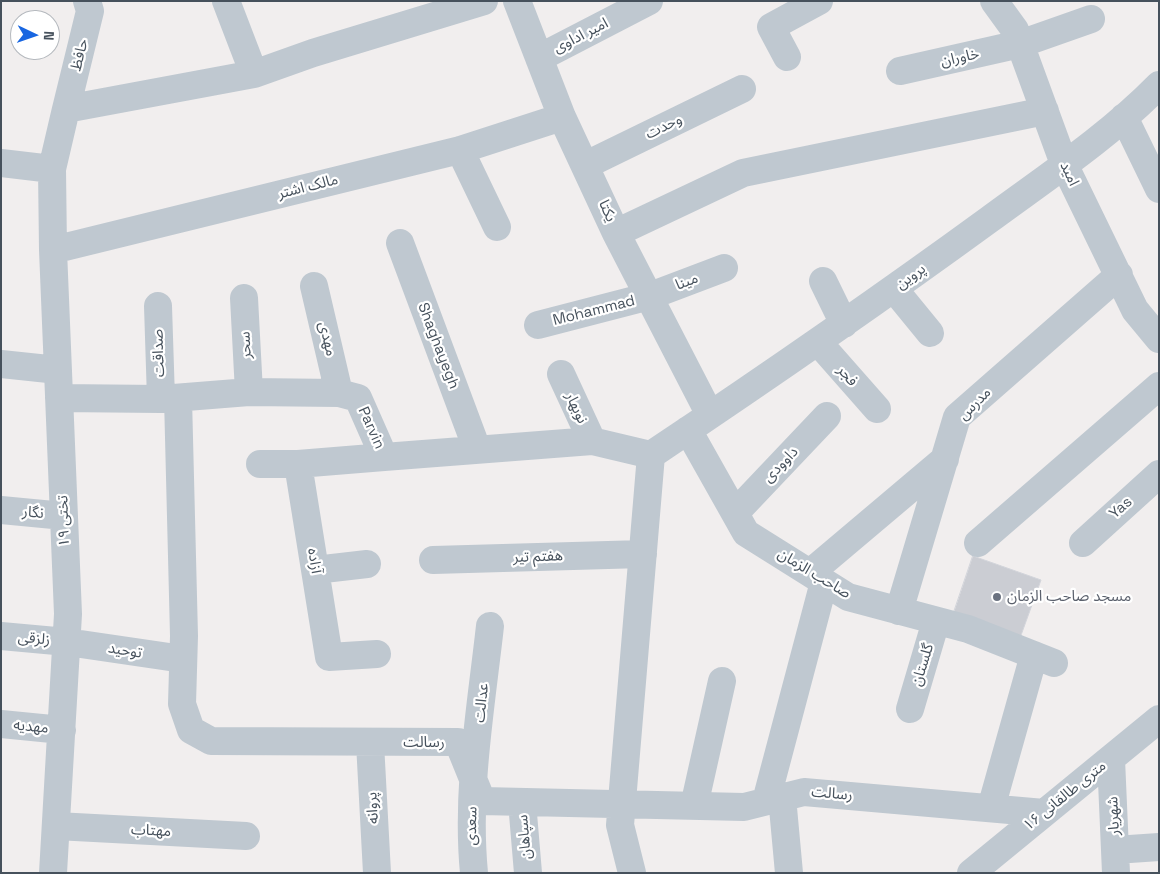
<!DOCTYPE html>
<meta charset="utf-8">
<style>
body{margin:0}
#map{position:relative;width:1160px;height:874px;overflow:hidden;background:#f1eeee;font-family:"Space Grotesk",sans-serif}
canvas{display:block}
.frame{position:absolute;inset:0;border:2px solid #46515c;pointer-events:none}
.north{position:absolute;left:10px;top:10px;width:50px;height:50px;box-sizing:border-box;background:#fff;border:1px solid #b5b9be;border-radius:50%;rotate:93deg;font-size:14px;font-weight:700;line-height:20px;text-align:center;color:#46515c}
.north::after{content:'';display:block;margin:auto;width:18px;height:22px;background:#1866e1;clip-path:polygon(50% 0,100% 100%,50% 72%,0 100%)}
</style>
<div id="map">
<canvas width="1160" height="874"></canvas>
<div class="frame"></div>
<div class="north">N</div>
</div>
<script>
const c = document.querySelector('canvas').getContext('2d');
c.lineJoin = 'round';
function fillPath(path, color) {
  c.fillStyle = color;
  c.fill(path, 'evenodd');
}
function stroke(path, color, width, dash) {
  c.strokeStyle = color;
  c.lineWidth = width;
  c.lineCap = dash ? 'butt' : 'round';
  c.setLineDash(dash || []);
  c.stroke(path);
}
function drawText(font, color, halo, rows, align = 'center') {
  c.font = font + ' "Space Grotesk","Noto Sans Arabic",sans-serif';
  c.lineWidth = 4.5;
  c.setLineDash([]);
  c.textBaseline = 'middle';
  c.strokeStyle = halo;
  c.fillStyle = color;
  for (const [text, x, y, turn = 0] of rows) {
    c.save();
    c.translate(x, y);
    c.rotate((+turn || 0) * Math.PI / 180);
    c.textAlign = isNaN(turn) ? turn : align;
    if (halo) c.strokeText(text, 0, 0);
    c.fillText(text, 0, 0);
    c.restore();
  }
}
const building = new Path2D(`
 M 973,556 L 1041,580 L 1020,638 L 953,615 Z`);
const minor = new Path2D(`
 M 226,1 L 254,74
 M 517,1 L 562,117 L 616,233 L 710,415
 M 994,1 L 1015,30 L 1064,164 L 1135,310 L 1159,339
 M 787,57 L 771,27 L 819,1
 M 539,58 L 649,1
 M 900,71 L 1020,44 L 1091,19
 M 66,109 L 90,11 L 87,1
 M 1124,117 L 1159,189
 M 460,150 L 497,227
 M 1,163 L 52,169
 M 586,165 L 742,89
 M 616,233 L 743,173 L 1045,111
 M 400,243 L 477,449
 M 53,250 L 460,150 L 562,117
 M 823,281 L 844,324
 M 314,286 L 339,393
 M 894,289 L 930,333
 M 244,298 L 249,392
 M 158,306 L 161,399
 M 538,325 L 650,296 L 724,268
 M 818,342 L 877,409
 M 1,364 L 58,370
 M 561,374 L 592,441
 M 59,398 L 161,399 L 249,392 L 339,393 L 358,398 L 384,457 L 592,441 L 651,455 C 766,378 879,300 990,219 C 1047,177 1109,136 1159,85
 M 178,398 L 184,636 L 182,704 L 191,730 L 211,741 L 458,742 L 482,801 L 744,807 L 804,792 L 1044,813
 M 688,430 L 746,533 L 848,597 L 968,629 L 1054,663
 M 260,464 L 298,464 L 384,457
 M 298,464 L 329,657 L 377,654
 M 1,510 L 64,516
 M 735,513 L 827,416
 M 978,543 L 1159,386
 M 1083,543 L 1159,474
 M 433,560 L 643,554
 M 315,570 L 367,564
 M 810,573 L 945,459
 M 899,611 L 957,417 L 1119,275
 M 1,636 L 67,642 L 183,659
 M 910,709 L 936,621
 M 1,724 L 62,730
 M 370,743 L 377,873
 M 1111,759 L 1116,873
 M 782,797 L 789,873
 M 766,801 L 824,582
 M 522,802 L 528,873
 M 694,806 L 722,681
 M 991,808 L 1034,655
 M 56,826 L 246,836
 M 1115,850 L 1159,847
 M 53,873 L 68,614 L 53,250 L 52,169 L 66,109 L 254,74 L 313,53 L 484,1
 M 474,873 C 466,791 481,707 490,626
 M 632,873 L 620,825 L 651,455
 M 971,873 L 1159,719`);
const markers = [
 [997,597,5,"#6b7280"]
];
const streetNames = [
 ["امیر اداوی",581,36,-27],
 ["حافظ",80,55,-76],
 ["خاوران",960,58,-12],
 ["وحدت",664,127,-26],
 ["امید",1069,174,65],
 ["مالک اشتر",308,187,-14],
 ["یکتا",607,211,66],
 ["پروین",911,277,-36],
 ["مینا",687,282,-21],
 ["Mohammad",594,311,-14],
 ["مهدی",327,339,77],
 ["سحر",246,345,-93],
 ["Shaghayegh",438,346,69],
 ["صداقت",159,353,-92],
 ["فجر",847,376,49],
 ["مدرس",975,404,-45],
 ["نوبهار",576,408,65],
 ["Parvin",371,428,66],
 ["داوودی",781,465,-46],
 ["Yas",1121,508,-42],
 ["نگار",33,513,5],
 ["تختی ۱۹",64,521,-92],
 ["هفتم تیر",538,557,-2],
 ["آزاده",314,561,81],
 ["صاحب الزمان",814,574,31],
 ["زلزقی",34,639,5],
 ["توحید",125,651,9],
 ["گلستان",923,665,-73],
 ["عدالت",482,703,-84],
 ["مهدیه",31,727,6],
 ["رسالت",424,743],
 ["رسالت",832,794,5],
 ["۱۶ متری طالقانی",1065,796,-39],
 ["پروانه",373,808,-93],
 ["شهریار",1114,816,-93],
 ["سعدی",472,826,-89],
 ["مهتاب",151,831,3],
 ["سپاهان",525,837,-95]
];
const worshipNames = [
 ["مسجد صاحب الزمان",1007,597]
];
fillPath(building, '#cbcdd3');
stroke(building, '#d2d4da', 1);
stroke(minor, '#bfc8d0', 28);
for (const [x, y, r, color] of markers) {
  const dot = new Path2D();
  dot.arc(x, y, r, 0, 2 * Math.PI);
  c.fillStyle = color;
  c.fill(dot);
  stroke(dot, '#fff', 2);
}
drawText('15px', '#46515c', '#fff', streetNames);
drawText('15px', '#5b616d', '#fff', worshipNames, 'left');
</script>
